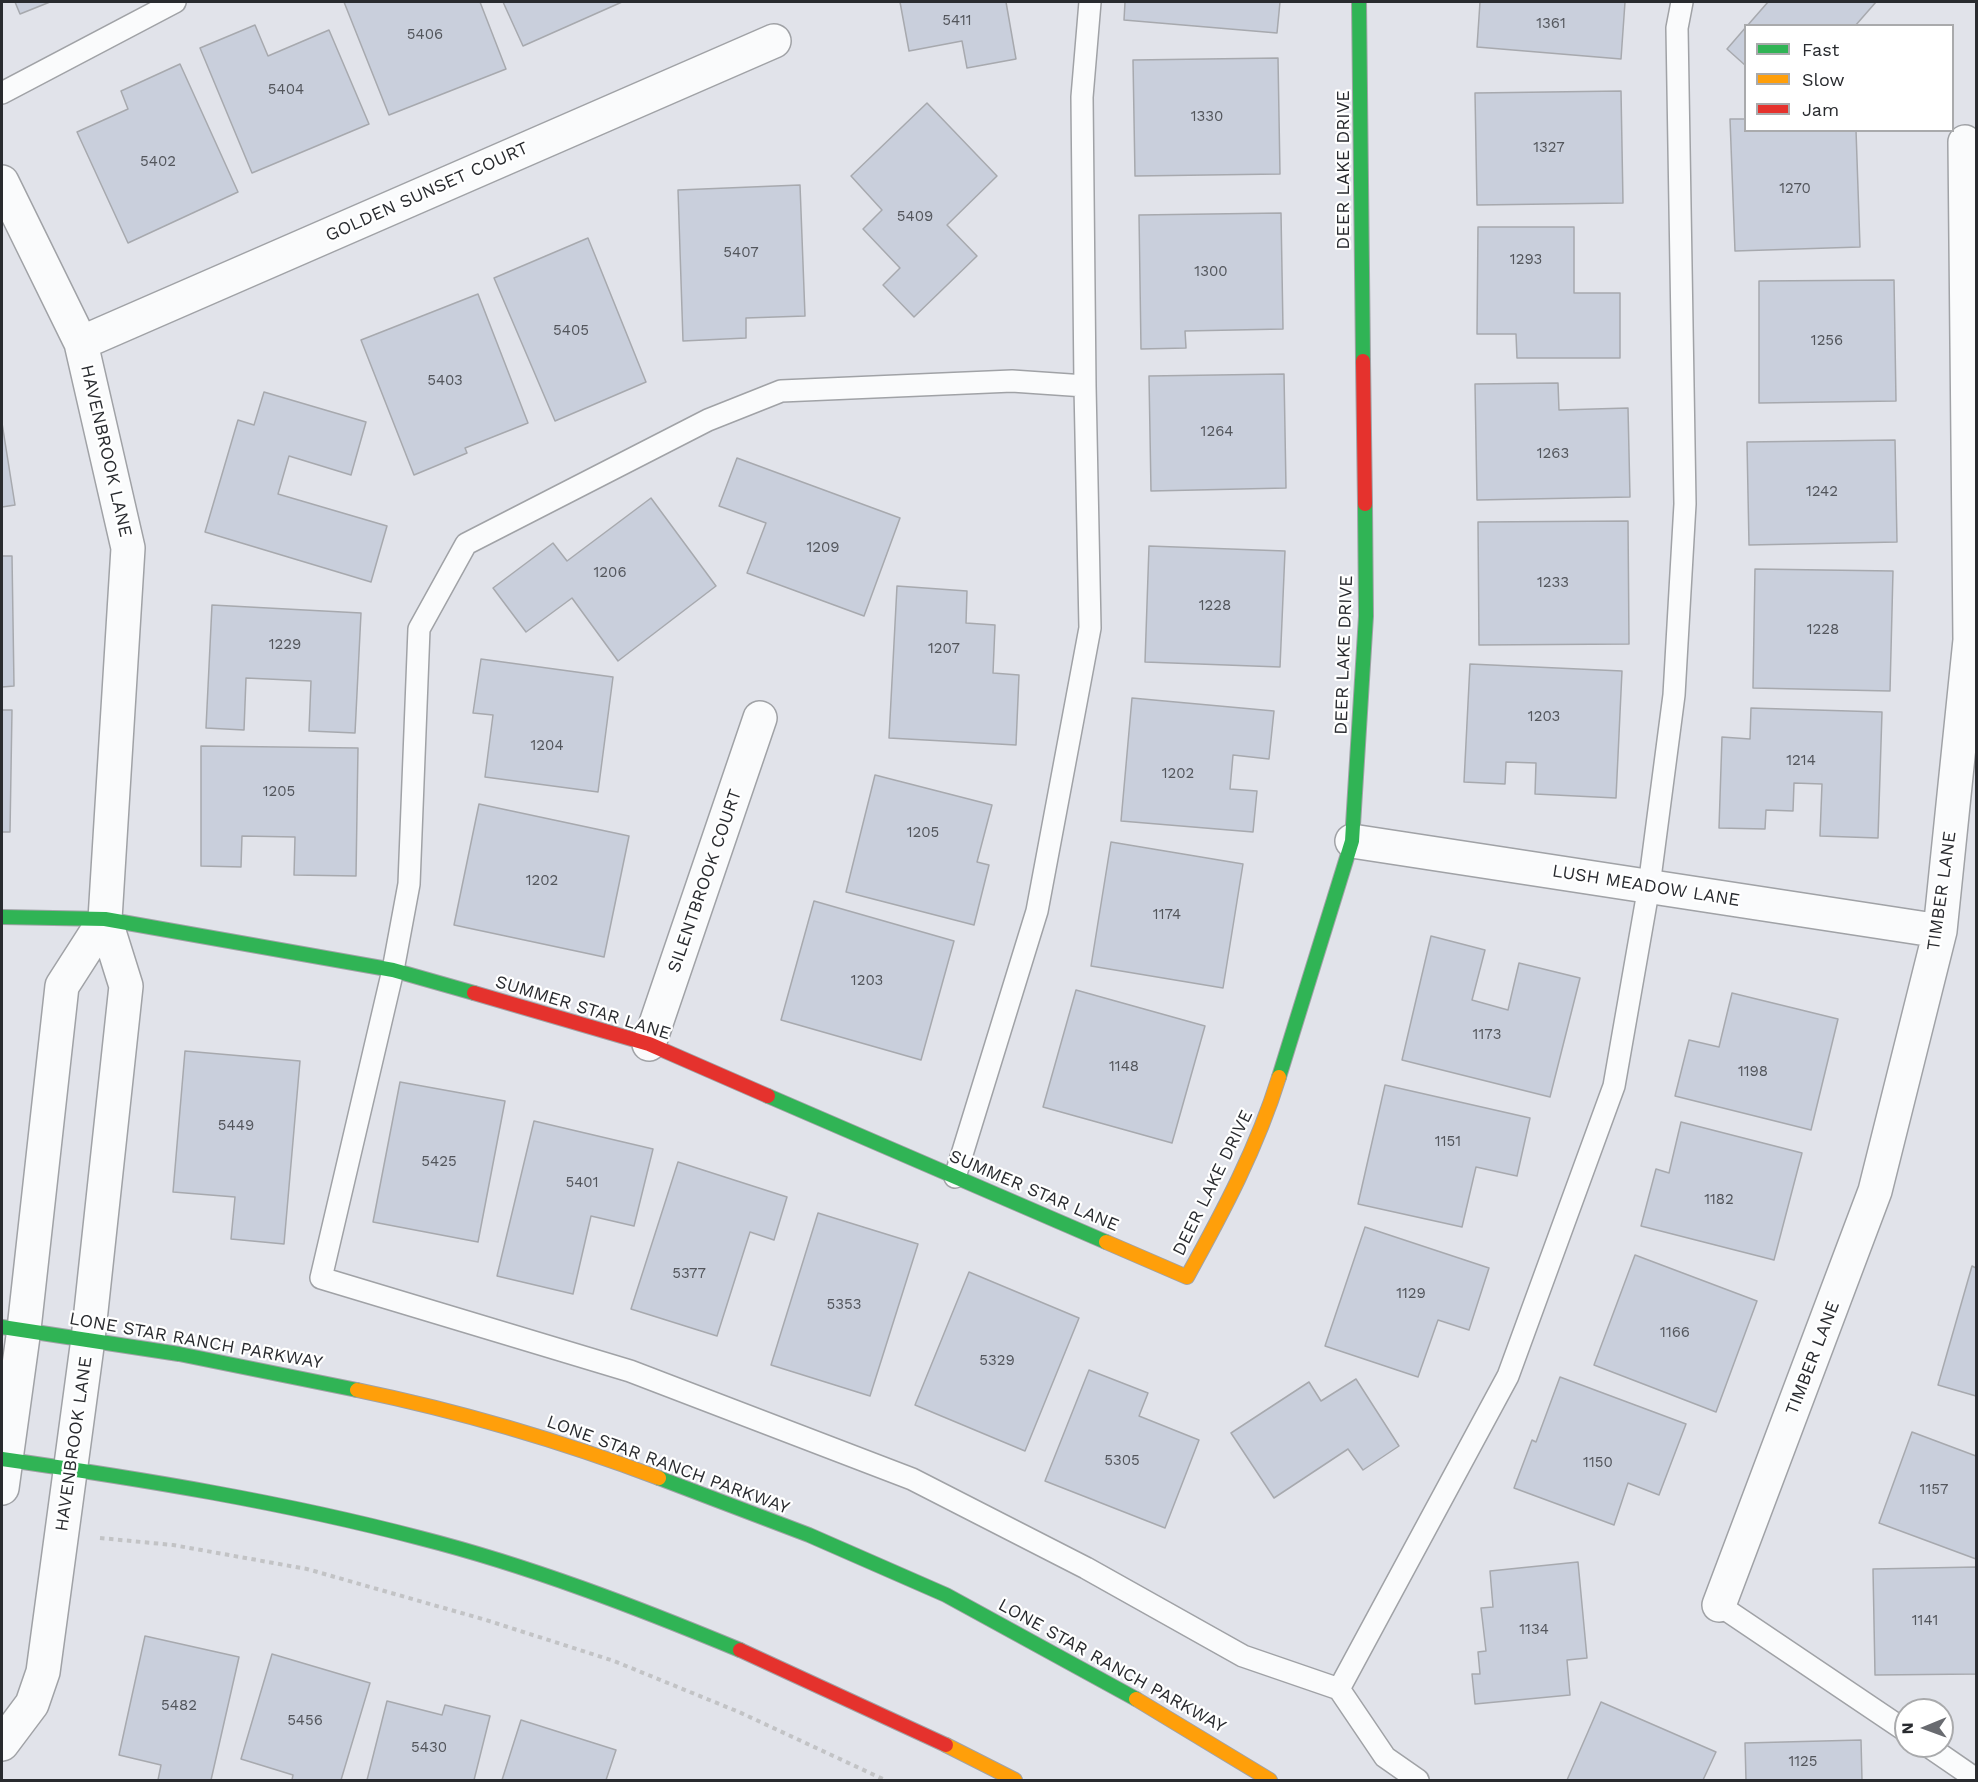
<!DOCTYPE html>
<style>
body{margin:0}
#map{position:relative;width:1978px;height:1782px;overflow:hidden;background:#e1e3ea;font-family:"Work Sans",sans-serif}
canvas{display:block}
.frame{position:absolute;inset:0;border:3px solid #292b2f;pointer-events:none}
.legend{position:absolute;left:1744px;top:24px;width:210px;height:108px;box-sizing:border-box;background:#fff;border:2px solid #a9aaac;margin:0;padding:8px 10px;list-style:none;font-size:18px;color:#292b2f}
.legend li{display:flex;align-items:center;gap:12px;height:30px}
.legend b{width:30px;border:2px solid #a9aaac}
.north{position:absolute;left:1894px;top:1698px;width:60px;height:60px;box-sizing:border-box;background:#fff;border:2px solid #a9aaac;border-radius:50%;rotate:269deg;font-size:16px;font-weight:700;line-height:24px;text-align:center;color:#292b2f}
.north::after{content:'';display:block;margin:auto;width:21px;height:27px;background:#696b70;clip-path:polygon(50% 0,100% 100%,50% 72%,0 100%)}
</style>
<div id="map">
<canvas width="1978" height="1782"></canvas>
<div class="frame"></div>
<ul class="legend">
<li><b style="height:8px;background:#30b455"></b>Fast</li>
<li><b style="height:8px;background:#ff9f0a"></b>Slow</li>
<li><b style="height:8px;background:#e5322d"></b>Jam</li>
</ul>
<div class="north">N</div>
</div>
<script>
const c = document.querySelector('canvas').getContext('2d');
c.lineJoin = 'round';
function fillPath(path, color) {
  c.fillStyle = color;
  c.fill(path, 'evenodd');
}
function stroke(path, color, width, dash) {
  c.strokeStyle = color;
  c.lineWidth = width;
  c.lineCap = dash ? 'butt' : 'round';
  c.setLineDash(dash || []);
  c.stroke(path);
}
function drawText(font, color, halo, rows, align = 'center') {
  c.font = font + ' "Work Sans",sans-serif';
  c.lineWidth = 4.5;
  c.setLineDash([]);
  c.textBaseline = 'middle';
  c.strokeStyle = halo;
  c.fillStyle = color;
  for (const [text, x, y, turn = 0] of rows) {
    c.save();
    c.translate(x, y);
    c.rotate((+turn || 0) * Math.PI / 180);
    c.textAlign = isNaN(turn) ? turn : align;
    if (halo) c.strokeText(text, 0, 0);
    c.fillText(text, 0, 0);
    c.restore();
  }
}
const building = new Path2D(`
 M 15,2 L 50,2 L 20,14 Z
 M 344,2 L 480,2 L 506,69 L 389,115 Z
 M 503,2 L 622,2 L 523,46 Z
 M 900,2 L 1006,2 L 1016,59 L 967,68 L 962,41 L 909,51 Z
 M 1125,2 L 1280,2 L 1277,33 L 1124,20 Z
 M 1480,2 L 1625,2 L 1621,59 L 1477,47 Z
 M 1768,2 L 1876,2 L 1855,26 L 1747,26 Z
 M 255,25 L 268,56 L 329,30 L 369,124 L 252,173 L 200,48 Z
 M 1746,27 L 1746,66 L 1727,49 Z
 M 1278,58 L 1280,174 L 1135,176 L 1133,60 Z
 M 180,64 L 238,192 L 128,243 L 77,132 L 128,109 L 121,91 Z
 M 1621,91 L 1623,203 L 1477,205 L 1475,93 Z
 M 927,103 L 997,176 L 947,225 L 977,256 L 914,317 L 883,285 L 900,268 L 863,229 L 882,210 L 851,176 Z
 M 1730,119 L 1746,119 L 1746,130 L 1856,130 L 1860,247 L 1735,251 Z
 M 800,185 L 805,316 L 746,318 L 746,338 L 683,341 L 678,190 Z
 M 1281,213 L 1283,329 L 1185,331 L 1186,348 L 1141,349 L 1139,215 Z
 M 1478,227 L 1574,227 L 1574,293 L 1620,293 L 1620,358 L 1517,358 L 1516,334 L 1477,334 Z
 M 588,238 L 646,382 L 555,421 L 494,278 Z
 M 1894,280 L 1896,401 L 1759,403 L 1759,281 Z
 M 478,294 L 528,423 L 465,448 L 467,453 L 414,475 L 361,340 Z
 M 1284,374 L 1286,488 L 1151,491 L 1149,376 Z
 M 1558,383 L 1559,410 L 1628,408 L 1630,497 L 1477,500 L 1475,384 Z
 M 264,392 L 366,422 L 351,475 L 289,456 L 278,494 L 387,526 L 371,582 L 205,532 L 238,420 L 254,425 Z
 M 2,423 L 15,505 L 2,507 Z
 M 1895,440 L 1897,542 L 1749,545 L 1747,442 Z
 M 737,458 L 900,518 L 864,616 L 747,573 L 766,523 L 719,506 Z
 M 651,498 L 716,586 L 618,661 L 572,598 L 526,632 L 493,588 L 553,543 L 567,561 Z
 M 1628,521 L 1629,644 L 1479,645 L 1478,522 Z
 M 1149,546 L 1285,551 L 1280,667 L 1145,662 Z
 M 2,556 L 12,556 L 14,686 L 2,687 Z
 M 1755,569 L 1893,571 L 1890,691 L 1753,688 Z
 M 897,586 L 967,591 L 966,623 L 995,625 L 993,673 L 1019,675 L 1016,745 L 889,738 Z
 M 212,605 L 361,613 L 355,733 L 309,731 L 311,681 L 246,678 L 244,730 L 206,728 Z
 M 481,659 L 613,677 L 598,792 L 485,777 L 493,715 L 473,713 Z
 M 1470,664 L 1622,671 L 1616,798 L 1535,794 L 1536,763 L 1506,762 L 1505,784 L 1464,782 Z
 M 1132,698 L 1274,711 L 1269,759 L 1233,755 L 1230,789 L 1257,791 L 1253,832 L 1121,821 Z
 M 1751,708 L 1882,712 L 1878,838 L 1820,836 L 1822,784 L 1794,783 L 1793,811 L 1766,810 L 1765,829 L 1719,828 L 1722,737 L 1750,739 Z
 M 2,710 L 12,710 L 10,832 L 2,832 Z
 M 201,746 L 358,748 L 356,876 L 294,875 L 295,837 L 242,836 L 241,867 L 201,866 Z
 M 875,775 L 992,805 L 977,862 L 989,865 L 974,925 L 846,892 Z
 M 479,804 L 629,836 L 604,957 L 454,925 Z
 M 1111,842 L 1243,864 L 1223,988 L 1091,966 Z
 M 814,901 L 954,941 L 921,1060 L 781,1020 Z
 M 1431,936 L 1485,950 L 1472,1000 L 1508,1010 L 1519,963 L 1580,978 L 1550,1097 L 1402,1060 Z
 M 1076,990 L 1205,1026 L 1172,1143 L 1043,1107 Z
 M 1732,993 L 1838,1019 L 1811,1130 L 1675,1096 L 1689,1040 L 1719,1047 Z
 M 185,1051 L 300,1061 L 284,1244 L 231,1239 L 235,1197 L 173,1192 Z
 M 400,1082 L 505,1101 L 478,1242 L 373,1222 Z
 M 1385,1085 L 1530,1118 L 1517,1176 L 1476,1167 L 1462,1227 L 1358,1204 Z
 M 534,1121 L 653,1149 L 634,1226 L 591,1216 L 573,1294 L 497,1276 Z
 M 1681,1122 L 1802,1153 L 1774,1260 L 1641,1226 L 1656,1169 L 1669,1173 Z
 M 678,1162 L 787,1197 L 774,1240 L 750,1232 L 717,1336 L 631,1309 Z
 M 818,1213 L 918,1244 L 870,1396 L 771,1365 Z
 M 1365,1227 L 1489,1268 L 1469,1330 L 1438,1320 L 1418,1377 L 1325,1346 Z
 M 1635,1255 L 1757,1301 L 1716,1412 L 1594,1365 Z
 M 1972,1266 L 1976,1268 L 1976,1396 L 1938,1385 Z
 M 969,1272 L 1079,1318 L 1025,1451 L 915,1405 Z
 M 1089,1370 L 1148,1393 L 1139,1416 L 1199,1440 L 1165,1528 L 1045,1481 Z
 M 1560,1377 L 1686,1424 L 1659,1495 L 1628,1483 L 1614,1525 L 1514,1488 L 1532,1440 L 1536,1442 Z
 M 1356,1379 L 1399,1446 L 1363,1470 L 1348,1449 L 1274,1498 L 1231,1433 L 1309,1382 L 1321,1401 Z
 M 1912,1432 L 1976,1456 L 1976,1559 L 1879,1523 Z
 M 1578,1562 L 1587,1658 L 1567,1660 L 1570,1695 L 1475,1704 L 1472,1674 L 1480,1674 L 1478,1652 L 1486,1651 L 1481,1608 L 1493,1607 L 1490,1571 Z
 M 1976,1567 L 1976,1674 L 1875,1675 L 1873,1569 Z
 M 145,1636 L 239,1657 L 211,1780 L 158,1780 L 161,1765 L 119,1755 Z
 M 272,1654 L 370,1683 L 341,1780 L 292,1780 L 293,1775 L 241,1759 Z
 M 387,1701 L 442,1715 L 445,1705 L 490,1716 L 474,1780 L 367,1780 Z
 M 1601,1702 L 1716,1752 L 1703,1780 L 1567,1780 Z
 M 521,1720 L 616,1750 L 606,1780 L 502,1780 Z
 M 1861,1740 L 1862,1780 L 1746,1780 L 1745,1743 Z`);
const path = new Path2D(`
 M 100,1538 L 173,1545 L 307,1569 L 486,1620 L 614,1661 L 739,1712 L 885,1780`);
const lane = new Path2D(`
 M 2,93 L 175,2
 M 1085,386 L 1082,97 L 1090,2
 M 955,1177 L 1037,911 L 1090,628 L 1085,386 L 1012,381 L 781,391 L 708,420 L 466,544 L 419,629 L 409,884 L 393,970 L 321,1278 L 630,1371 L 912,1479 L 1086,1568 L 1243,1656 L 1339,1689
 M 1719,1605 L 1906,1731
 M 1928,1746 L 1976,1779
 M 1418,1780 L 1385,1757 L 1339,1689 L 1508,1376 L 1614,1086 L 1649,886 L 1674,695 L 1685,504 L 1677,28 L 1682,2`);
const street = new Path2D(`
 M 2,182 L 81,343 L 128,548 L 105,919 L 126,986 L 88,1339 L 43,1672 L 32,1704 L 2,1744
 M 81,343 L 774,41
 M 1352,841 L 1940,931
 M 649,1044 L 760,718
 M 2,1488 L 24,1329 L 62,986 L 105,919
 M 1719,1605 L 1875,1191 L 1940,931 L 1970,640 L 1965,142`);
const fast = new Path2D(`
 M 1359,2 L 1363,361
 M 2,917 L 105,919 L 393,970 L 474,993
 M 1279,1077 L 1352,841 L 1366,616 L 1365,504
 M 768,1096 L 1106,1242
 M 2,1327 L 179,1354 L 357,1390
 M 2,1459 C 142,1479 283,1502 420,1538 C 530,1566 636,1607 740,1650
 M 659,1478 L 809,1535 L 946,1595 L 1136,1699`);
const slow = new Path2D(`
 M 1106,1242 L 1187,1277 C 1223,1212 1257,1148 1279,1077
 M 357,1390 C 459,1411 561,1441 659,1478
 M 1136,1699 L 1270,1780
 M 946,1745 L 1015,1780`);
const jam = new Path2D(`
 M 1363,361 L 1365,504
 M 474,993 L 649,1044 L 768,1096
 M 740,1650 L 946,1745`);
const numberNames = [
 ["5411",957,21],
 ["1361",1551,24],
 ["5406",425,35],
 ["5404",286,90],
 ["1330",1207,117],
 ["1327",1549,148],
 ["5402",158,162],
 ["1270",1795,189],
 ["5409",915,217],
 ["5407",741,253],
 ["1293",1526,260],
 ["1300",1211,272],
 ["5405",571,331],
 ["1256",1827,341],
 ["5403",445,381],
 ["1264",1217,432],
 ["1263",1553,454],
 ["1242",1822,492],
 ["1209",823,548],
 ["1206",610,573],
 ["1233",1553,583],
 ["1228",1215,606],
 ["1228",1823,630],
 ["1229",285,645],
 ["1207",944,649],
 ["1203",1544,717],
 ["1204",547,746],
 ["1214",1801,761],
 ["1202",1178,774],
 ["1205",279,792],
 ["1205",923,833],
 ["1202",542,881],
 ["1174",1167,915],
 ["1203",867,981],
 ["1173",1487,1035],
 ["1148",1124,1067],
 ["1198",1753,1072],
 ["5449",236,1126],
 ["1151",1448,1142],
 ["5425",439,1162],
 ["5401",582,1183],
 ["1182",1719,1200],
 ["5377",689,1274],
 ["1129",1411,1294],
 ["5353",844,1305],
 ["1166",1675,1333],
 ["5329",997,1361],
 ["5305",1122,1461],
 ["1150",1598,1463],
 ["1157",1934,1490],
 ["1141",1925,1621],
 ["1134",1534,1630],
 ["5482",179,1706],
 ["5456",305,1721],
 ["5430",429,1748],
 ["1125",1803,1762]
];
const streetNames = [
 ["DEER LAKE DRIVE",1344,170,-90],
 ["GOLDEN SUNSET COURT",427,192,-24],
 ["HAVENBROOK LANE",106,451,77],
 ["DEER LAKE DRIVE",1344,655,-88],
 ["SILENTBROOK COURT",705,881,-71],
 ["LUSH MEADOW LANE",1646,886,9],
 ["TIMBER LANE",1942,891,-82],
 ["SUMMER STAR LANE",583,1008,17],
 ["DEER LAKE DRIVE",1213,1183,-64],
 ["SUMMER STAR LANE",1034,1191,23],
 ["LONE STAR RANCH PARKWAY",196,1341,10],
 ["TIMBER LANE",1813,1358,-69],
 ["HAVENBROOK LANE",74,1444,-82],
 ["LONE STAR RANCH PARKWAY",668,1465,20],
 ["LONE STAR RANCH PARKWAY",1112,1666,29]
];
fillPath(building, '#c9cfdc');
stroke(building, '#a7a9ae', 1.5);
stroke(lane, '#a0a2a6', 24);
stroke(street, '#a0a2a6', 36);
stroke(fast, '#a0a2a6', 16);
stroke(slow, '#a0a2a6', 16);
stroke(jam, '#a0a2a6', 16);
stroke(path, '#c2c3c5', 4, [4.5, 4.5]);
stroke(lane, '#fafbfc', 21);
stroke(street, '#fafbfc', 33);
stroke(fast, '#30b455', 14);
stroke(slow, '#ff9f0a', 14);
stroke(jam, '#e5322d', 14);
drawText('15px', '#53565c', null, numberNames);
drawText('18px', '#292b2f', '#fff', streetNames);
</script>
